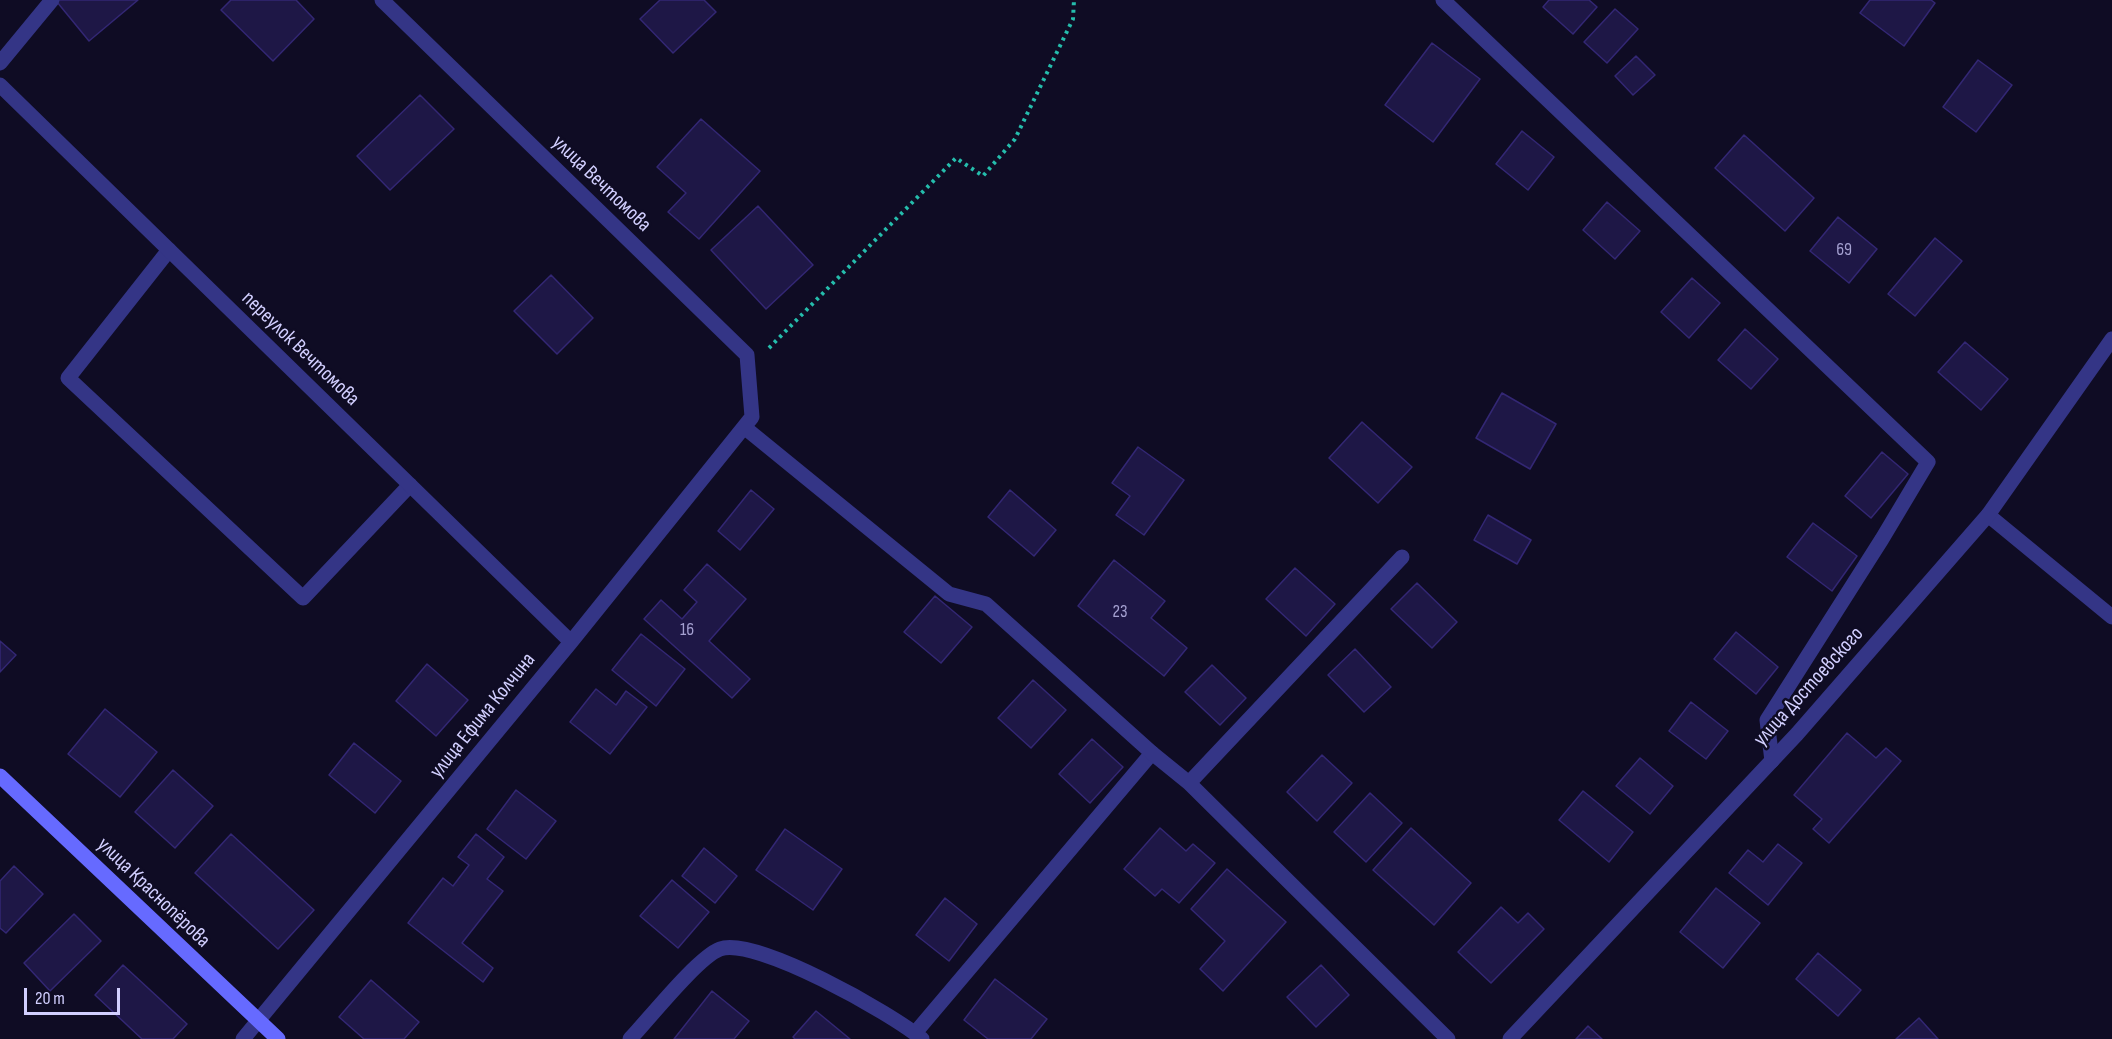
<!DOCTYPE html>
<html>
<head>
<meta charset="utf-8">
<style>
	body { margin:0 }
	#map { position:relative; width:2112px; height:1039px; overflow:hidden; background:#0f0c24; font-family:"Sofia Sans Condensed",sans-serif }
	canvas { display:block }
	.scale { position:absolute; left:24px; top:988px; width:96px; height:27px; box-sizing:border-box; border:3px solid #d2cfff; border-top:0; padding-left:8px; font-size:18px; line-height:21px; white-space:nowrap; color:#d2cfff; -webkit-text-stroke:4px #0f0c24; paint-order:stroke }
</style>
</head>
<body>
<div id="map">
<canvas width="2112" height="1039"></canvas>
<div class="scale">20 m</div>
</div>
<script>
const c = document.querySelector('canvas').getContext('2d');
c.lineJoin = 'round';
function fill(path, color) { c.fillStyle = color; c.fill(path, 'evenodd'); }
function stroke(path, color, width, dash) { c.strokeStyle = color; c.lineWidth = width; c.lineCap = dash ? 'butt' : 'round'; c.setLineDash(dash || []); c.stroke(path); }
function label(font, color, halo, rows, align = 'center') {
  c.font = font + ' "Sofia Sans Condensed",sans-serif'; c.lineWidth = 5; c.setLineDash([]); c.textBaseline = 'middle'; c.strokeStyle = halo; c.fillStyle = color; for (const [text, x, y, turn = 0] of rows) {
    c.save(); c.translate(x, y); c.rotate((+turn || 0) * Math.PI / 180); c.textAlign = isNaN(turn) ? turn : align; if (halo) c.strokeText(text, 0, 0); c.fillText(text, 0, 0); c.restore();
  }
}
const building = new Path2D(`
	M 59,0 L 138,0 L 89,41 L 57,2 Z
	M 231,0 L 296,0 L 314,19 L 273,61 L 221,10 Z
	M 660,0 L 704,0 L 716,12 L 673,53 L 640,19 Z
	M 1549,0 L 1589,0 L 1597,7 L 1573,34 L 1543,7 Z
	M 1870,0 L 1931,0 L 1935,3 L 1904,46 L 1860,13 Z
	M 1615,9 L 1638,29 L 1607,63 L 1584,42 Z
	M 1432,43 L 1480,79 L 1433,142 L 1385,105 Z
	M 1636,56 L 1655,75 L 1633,95 L 1615,76 Z
	M 1978,60 L 2012,85 L 1976,132 L 1943,107 Z
	M 420,95 L 454,129 L 390,190 L 357,156 Z
	M 701,119 L 760,171 L 699,239 L 668,212 L 686,193 L 657,167 Z
	M 1522,131 L 1554,157 L 1528,190 L 1496,164 Z
	M 1744,135 L 1814,198 L 1785,231 L 1715,168 Z
	M 1607,202 L 1640,231 L 1615,259 L 1583,230 Z
	M 758,206 L 813,265 L 766,309 L 711,250 Z
	M 1838,217 L 1877,249 L 1849,283 L 1810,251 Z
	M 1935,238 L 1962,261 L 1915,316 L 1888,294 Z
	M 551,275 L 593,318 L 557,354 L 514,311 Z
	M 1692,278 L 1720,303 L 1689,338 L 1661,312 Z
	M 1745,329 L 1778,359 L 1751,389 L 1718,360 Z
	M 1965,342 L 2008,379 L 1981,410 L 1938,372 Z
	M 1502,393 L 1556,424 L 1530,469 L 1476,438 Z
	M 1362,422 L 1412,467 L 1378,503 L 1329,458 Z
	M 1138,447 L 1184,480 L 1144,535 L 1116,515 L 1130,496 L 1112,483 Z
	M 1882,452 L 1908,474 L 1871,518 L 1845,496 Z
	M 751,490 L 774,509 L 740,550 L 718,531 Z
	M 1010,490 L 1056,530 L 1034,556 L 988,517 Z
	M 1488,515 L 1531,540 L 1517,564 L 1474,540 Z
	M 1813,523 L 1857,556 L 1832,591 L 1787,557 Z
	M 1114,560 L 1165,601 L 1151,618 L 1187,648 L 1164,676 L 1078,606 Z
	M 707,564 L 746,599 L 709,641 L 750,679 L 732,698 L 644,619 L 661,600 L 682,619 L 697,602 L 684,590 Z
	M 1295,568 L 1335,604 L 1306,636 L 1266,599 Z
	M 1417,583 L 1457,622 L 1432,648 L 1391,609 Z
	M 935,596 L 972,627 L 941,663 L 904,632 Z
	M 1736,632 L 1778,667 L 1756,694 L 1714,659 Z
	M 641,634 L 685,669 L 656,706 L 612,670 Z
	M 0,641 L 16,655 L 0,672 Z
	M 1355,649 L 1391,687 L 1364,712 L 1328,675 Z
	M 427,664 L 468,700 L 436,736 L 396,701 Z
	M 1212,665 L 1246,698 L 1220,725 L 1185,692 Z
	M 1033,680 L 1066,710 L 1031,748 L 998,718 Z
	M 596,689 L 616,705 L 626,691 L 647,707 L 610,754 L 570,722 Z
	M 1691,702 L 1728,731 L 1706,759 L 1669,731 Z
	M 105,709 L 157,752 L 120,797 L 68,754 Z
	M 1847,733 L 1876,758 L 1886,748 L 1901,761 L 1829,843 L 1813,829 L 1822,819 L 1794,795 Z
	M 1092,739 L 1123,767 L 1090,803 L 1059,774 Z
	M 354,743 L 401,781 L 375,813 L 329,775 Z
	M 1322,755 L 1352,783 L 1317,821 L 1287,792 Z
	M 1640,758 L 1673,786 L 1650,814 L 1616,786 Z
	M 173,770 L 213,806 L 175,848 L 135,812 Z
	M 516,790 L 556,821 L 526,859 L 487,829 Z
	M 1583,791 L 1633,832 L 1609,862 L 1559,820 Z
	M 1370,793 L 1402,823 L 1366,862 L 1334,832 Z
	M 1160,828 L 1186,851 L 1193,844 L 1215,863 L 1179,903 L 1162,889 L 1155,896 L 1124,869 Z
	M 1411,828 L 1471,883 L 1434,925 L 1373,870 Z
	M 785,829 L 842,869 L 813,910 L 756,870 Z
	M 231,834 L 314,910 L 278,949 L 195,873 Z
	M 476,834 L 504,857 L 487,879 L 503,891 L 462,943 L 493,968 L 483,982 L 408,923 L 443,878 L 453,886 L 469,865 L 458,857 Z
	M 1778,844 L 1802,863 L 1768,905 L 1729,873 L 1748,850 L 1763,862 Z
	M 704,848 L 737,876 L 715,903 L 682,876 Z
	M 14,866 L 43,894 L 6,933 L 0,928 L 0,881 Z
	M 1227,869 L 1286,922 L 1223,991 L 1200,969 L 1225,941 L 1191,909 Z
	M 672,880 L 709,912 L 678,948 L 640,916 Z
	M 1716,888 L 1760,923 L 1723,968 L 1680,932 Z
	M 945,898 L 977,924 L 949,961 L 916,935 Z
	M 1501,907 L 1518,923 L 1528,913 L 1544,929 L 1491,983 L 1458,952 Z
	M 74,914 L 101,941 L 50,991 L 24,963 Z
	M 1818,953 L 1861,990 L 1838,1016 L 1796,979 Z
	M 123,965 L 187,1024 L 173,1039 L 142,1039 L 95,995 Z
	M 1321,965 L 1349,995 L 1316,1027 L 1287,997 Z
	M 995,979 L 1047,1019 L 1031,1039 L 988,1039 L 964,1020 Z
	M 371,980 L 419,1022 L 404,1039 L 364,1039 L 339,1017 Z
	M 712,991 L 749,1021 L 734,1039 L 674,1039 Z
	M 816,1011 L 850,1039 L 795,1039 L 793,1037 Z
	M 1919,1018 L 1938,1039 L 1896,1039 Z
	M 1588,1026 L 1602,1039 L 1576,1039 Z`);
const path = new Path2D(`
	M 769,348 L 956,158 L 983,176 L 1015,139 L 1073,19 L 1074,0`);
const service = new Path2D(`
	M 1443,0 L 1928,462 L 1882,539 L 1767,720 L 1772,761
	M 169,250 L 68,378 L 303,598 L 410,485
	M 1988,515 L 2112,617
	M 915,1033 L 1152,753
	M 630,1039 C 649,1019 698,957 720,949 C 755,936 893,1014 922,1039`);
const minor = new Path2D(`
	M 0,63 L 52,0
	M 0,85 L 571,642
	M 744,427 L 949,594 L 986,604 L 1152,753 L 1189,783 L 1448,1039
	M 1189,783 L 1402,557
	M 243,1039 L 571,642 L 752,417 L 747,355 L 382,0
	M 1510,1039 L 1797,734 L 1988,515 L 2112,339`);
const secondary = new Path2D(`
	M 0,776 L 278,1039`);
const numberNames = [
	["69",1844,250],
	["23",1120,612],
	["16",687,630]
];
const streetNames = [
	["улица Вечтомова",601,184,44],
	["переулок Вечтомова",300,349,44],
	["улица Достоевского",1809,687,-48],
	["улица Ефима Колчина",483,716,-51],
	["улица Краснопёрова",153,893,44]
];
fill(building, '#1e1746');
stroke(building, '#332774', 1.5);
stroke(path, '#25bdac', 4, [3, 4.5]);
stroke(service, '#343586', 15);
stroke(minor, '#343586', 15);
stroke(secondary, '#666aff', 15);
label('18px', '#a5a1d1', null, numberNames);
label('21px', '#d2cfff', '#0f0c24', streetNames);
</script>
</body>
</html>
